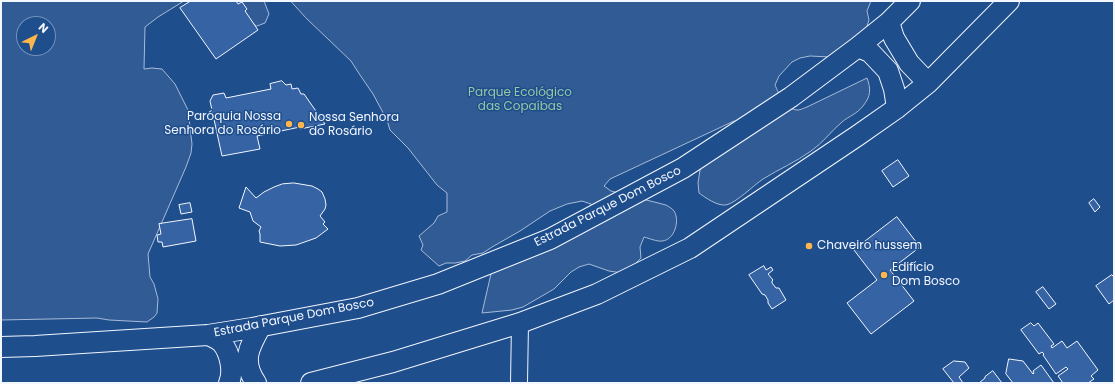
<!DOCTYPE html>
<html>
<head>
<meta charset="utf-8">
<style>
	body { margin:0 }
	#map { position:relative; width:1115px; height:384px; overflow:hidden; background:#1f4e8c; font-family:Poppins,sans-serif }
	canvas { display:block }
	.frame { position:absolute; inset:0; border:2px solid #f2f6ff; pointer-events:none }
	.north { position:absolute; left:16px; top:16px; width:40px; height:40px; box-sizing:border-box; background:#1f4e8c; border:1px solid #7391ba; border-radius:50%; rotate:43deg; font-size:11px; font-weight:700; line-height:16px; text-align:center; color:#f2f6ff }
	.north::after { content:''; display:block; margin:auto; width:14px; height:18px; background:#ffb74d; clip-path:polygon(50% 0,100% 100%,50% 72%,0 100%) }
</style>
</head>
<body>
<div id="map">
<canvas width="1115" height="384"></canvas>
<div class="frame"></div>
<div class="north">N</div>
</div>
<script>
const c = document.querySelector('canvas').getContext('2d');
c.lineJoin = 'round';
function fill(path, color) { c.fillStyle = color; c.fill(path, 'evenodd'); }
function stroke(path, color, width, dash) { c.strokeStyle = color; c.lineWidth = width; c.lineCap = dash ? 'butt' : 'round'; c.setLineDash(dash || []); c.stroke(path); }
function label(font, color, halo, rows, align = 'center') {
  c.font = font + ' Poppins,sans-serif'; c.lineWidth = 3; c.setLineDash([]); c.textBaseline = 'middle'; c.strokeStyle = halo; c.fillStyle = color; for (const [text, x, y, turn = 0] of rows) {
    c.save(); c.translate(x, y); c.rotate((+turn || 0) * Math.PI / 180); c.textAlign = isNaN(turn) ? turn : align; if (halo) c.strokeText(text, 0, 0); c.fillText(text, 0, 0); c.restore();
  }
}
const green = new Path2D(`
	M 1,1 L 184,1 L 158,17 L 145,27 L 144,69 L 152,68 L 162,69 L 175,84 L 188,110 L 192,144 L 191,153 L 186,167 L 148,254 L 150,277 L 154,284 L 158,299 L 157,313 L 154,317 L 147,322 L 109,320 L 97,318 L 1,320 ZM 24,24 L 48,24 L 48,48 L 24,48 Z
	M 227,1 L 264,1 L 269,14 L 265,23 L 257,26 Z
	M 291,1 L 871,1 L 867,11 L 869,20 L 862,41 L 830,57 L 810,56 L 800,58 L 792,62 L 779,76 L 775,85 C 779,94 785,110 798,110 C 800,110 804,108 807,107 L 867,78 C 871,89 871,96 863,106 C 857,114 849,116 842,122 C 831,131 823,143 811,151 C 796,162 779,169 763,179 C 754,185 736,203 726,205 C 717,206 706,198 699,193 L 698,183 L 701,164 L 745,124 L 734,121 L 610,179 L 604,186 L 611,191 L 666,205 C 669,207 672,208 674,211 C 680,220 675,240 662,241 C 658,242 648,238 644,237 L 640,247 L 641,258 L 632,267 L 622,273 L 609,271 L 589,264 L 579,267 L 571,272 L 554,289 L 523,307 L 512,310 L 482,313 L 493,265 L 593,213 L 591,204 L 582,201 L 567,204 L 550,211 L 520,231 L 492,247 L 483,253 L 472,255 L 465,261 L 455,263 L 446,263 L 439,266 L 421,250 L 423,245 L 419,236 L 434,223 L 438,216 L 447,212 L 447,193 L 437,185 L 408,148 L 390,130 L 387,120 L 373,94 L 360,75 L 351,61 L 306,18 Z`);
const building = new Path2D(`
	M 191,1 L 236,1 L 238,4 L 242,2 L 247,9 L 245,11 L 258,30 L 216,59 L 180,8 Z
	M 282,81 L 286,85 L 291,84 L 292,89 L 298,88 L 301,94 L 304,94 L 325,124 L 300,129 L 300,127 L 257,136 L 260,149 L 222,156 L 210,101 L 213,95 L 224,93 L 226,98 L 271,89 L 270,84 Z
	M 898,160 L 909,176 L 893,187 L 882,171 Z
	M 294,183 L 312,186 L 318,189 L 322,192 L 325,199 L 326,205 L 325,209 L 320,216 L 325,222 L 323,224 L 328,229 L 316,238 L 296,245 L 280,246 L 260,242 L 260,234 L 259,231 L 261,227 L 253,221 L 250,212 L 239,208 L 246,187 L 256,198 L 264,192 L 274,187 L 282,184 Z
	M 1094,199 L 1100,207 L 1095,212 L 1089,203 Z
	M 190,203 L 192,212 L 181,214 L 179,205 Z
	M 897,217 L 920,247 L 890,270 L 914,301 L 871,334 L 847,303 L 877,280 L 854,250 Z
	M 192,219 L 196,241 L 163,247 L 162,242 L 158,242 L 157,235 L 161,234 L 159,224 Z
	M 764,266 L 766,270 L 771,267 L 773,270 L 768,274 L 773,280 L 772,281 L 772,283 L 776,288 L 779,288 L 786,300 L 772,309 L 768,303 L 768,300 L 765,295 L 762,294 L 749,275 Z
	M 1112,275 L 1114,277 L 1114,300 L 1109,304 L 1096,286 Z
	M 1043,287 L 1056,304 L 1049,309 L 1036,292 Z
	M 1031,323 L 1034,326 L 1038,323 L 1054,344 L 1051,346 L 1052,348 L 1062,341 L 1067,348 L 1077,341 L 1098,370 L 1091,376 L 1094,379 L 1088,383 L 1063,383 L 1058,376 L 1068,369 L 1066,367 L 1056,374 L 1043,355 L 1044,354 L 1042,352 L 1039,354 L 1021,330 Z
	M 1009,359 L 1023,361 L 1033,374 L 1034,373 L 1033,371 L 1041,365 L 1054,383 L 1013,383 L 1006,374 Z
	M 954,361 L 965,362 L 969,368 L 959,377 L 963,383 L 954,383 L 943,369 Z
	M 993,371 L 1002,383 L 979,383 L 985,378 L 985,377 Z`);
const minor = new Path2D(`
	M 519,383 L 520,323`);
const major = new Path2D(`
	M 889,22 L 894,38 L 909,63 L 928,83
	M 858,47 L 870,52 L 888,71 L 894,89 L 897,108
	M 208,335 C 213,337 218,339 222,343 C 230,353 234,371 229,383
	M 1,347 L 35,346 L 208,335 L 252,328 L 358,308 L 438,284 L 550,239 L 683,168 L 791,97 L 858,47 L 889,22 L 910,1
	M 256,383 C 241,361 249,347 261,326
	M 311,383 L 393,362 L 520,323 L 597,294 L 690,248 L 857,136 L 897,108 L 928,83 L 1009,1`);
const markers = [
	[289,124,4,"#ffb74d"],
	[301,125,4,"#ffb74d"],
	[809,246,4,"#ffb74d"],
	[884,275,4,"#ffb74d"]
];
const parkNames = [
	["Parque Ecológico",520,93],
	["das Copaíbas",520,107]
];
const poiNames = [
	["Paróquia Nossa",281,117,"right"],
	["Senhora do Rosário",281,131,"right"],
	["Nossa Senhora",309,118],
	["do Rosário",309,132],
	["Chaveiro hussem",817,246],
	["Edifício",892,268],
	["Dom Bosco",892,282]
];
const streetNames = [
	["Estrada Parque Dom Bosco",608,207,-27],
	["Estrada Parque Dom Bosco",294,318,-11]
];
fill(green, '#305b95');
stroke(green, '#a8bbd7', 1);
fill(building, '#3563a3');
stroke(building, '#f2f6ff', 1);
stroke(minor, '#f2f6ff', 18);
stroke(major, '#f2f6ff', 22);
stroke(minor, '#1f4e8c', 16);
stroke(major, '#1f4e8c', 20);
for (const [x, y, r, color] of markers) { const dot = new Path2D(); dot.arc(x, y, r, 0, 2 * Math.PI); c.fillStyle = color; c.fill(dot); stroke(dot, '#1f4e8c', 1.5); }
label('12px', '#97c8a6', '#1f4e8c', parkNames);
label('12px', '#f2f6ff', '#1f4e8c', poiNames, 'left');
label('12px', '#f2f6ff', '#1f4e8c', streetNames);
</script>
</body>
</html>
